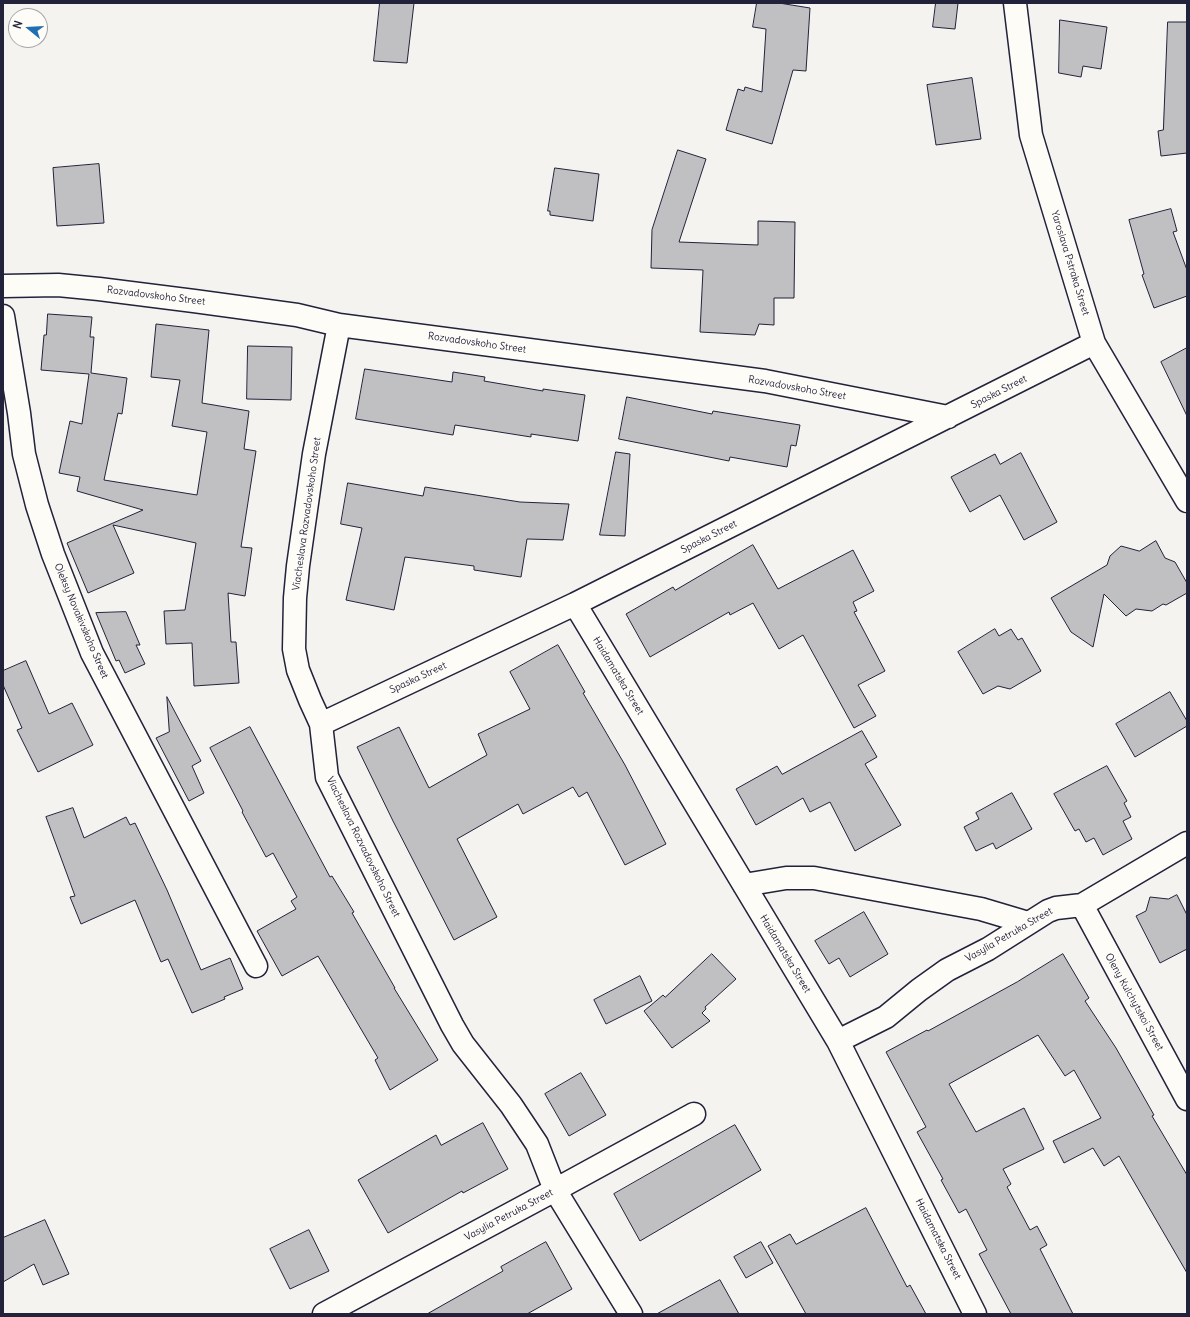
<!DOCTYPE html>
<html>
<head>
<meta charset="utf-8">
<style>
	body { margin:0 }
	#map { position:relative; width:1190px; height:1317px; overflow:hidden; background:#f4f3ef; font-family:Delius,sans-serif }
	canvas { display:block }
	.frame { position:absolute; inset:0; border:4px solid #22223b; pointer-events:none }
	.north { position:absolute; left:8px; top:8px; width:40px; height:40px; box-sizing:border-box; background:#fdfcf7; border:1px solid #a5a5ac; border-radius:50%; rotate:288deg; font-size:11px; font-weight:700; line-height:16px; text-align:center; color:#22223b }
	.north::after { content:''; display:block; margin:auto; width:14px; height:18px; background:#1f6fb2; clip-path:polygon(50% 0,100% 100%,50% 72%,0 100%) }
</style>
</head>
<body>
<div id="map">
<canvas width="1190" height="1317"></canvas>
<div class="frame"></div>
<div class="north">N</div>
</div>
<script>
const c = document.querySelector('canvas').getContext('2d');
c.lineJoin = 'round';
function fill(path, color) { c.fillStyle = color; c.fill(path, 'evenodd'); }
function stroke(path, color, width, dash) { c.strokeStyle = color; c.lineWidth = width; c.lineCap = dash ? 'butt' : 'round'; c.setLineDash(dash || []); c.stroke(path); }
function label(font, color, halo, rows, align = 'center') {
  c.font = font + ' Delius,sans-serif'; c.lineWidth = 3; c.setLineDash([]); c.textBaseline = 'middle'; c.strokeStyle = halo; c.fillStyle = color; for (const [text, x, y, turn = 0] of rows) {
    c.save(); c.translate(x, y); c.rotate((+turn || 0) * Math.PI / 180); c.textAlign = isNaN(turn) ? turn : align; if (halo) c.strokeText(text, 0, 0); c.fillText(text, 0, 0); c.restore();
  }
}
const building = new Path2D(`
	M 380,3 L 414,3 L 407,63 L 374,61 Z
	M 757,3 L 779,3 L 810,8 L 806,71 L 793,70 L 772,144 L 726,130 L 738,89 L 744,91 L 745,87 L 762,92 L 766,29 L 753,27 Z
	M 936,3 L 958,3 L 955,29 L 933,27 Z
	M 1060,20 L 1107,27 L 1101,69 L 1083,66 L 1081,77 L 1059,73 Z
	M 1168,22 L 1187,22 L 1187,153 L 1161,156 L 1158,131 L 1163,130 Z
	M 972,78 L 981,139 L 936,145 L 927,85 Z
	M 678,150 L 706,159 L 679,242 L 758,245 L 758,221 L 795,222 L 794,298 L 774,298 L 774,325 L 759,324 L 755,335 L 700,332 L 703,270 L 651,268 L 652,230 Z
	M 99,164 L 104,223 L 57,226 L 53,168 Z
	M 555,168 L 599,174 L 593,221 L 550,215 L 550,211 L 548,211 Z
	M 1171,209 L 1177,231 L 1173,232 L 1187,270 L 1187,296 L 1154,308 L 1142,275 L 1144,274 L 1129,220 Z
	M 48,314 L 92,317 L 90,337 L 94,337 L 91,373 L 127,378 L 122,414 L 118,413 L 104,480 L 197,495 L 207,432 L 172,426 L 180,380 L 151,377 L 156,324 L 209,330 L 202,403 L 249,411 L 244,449 L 256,451 L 241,547 L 252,548 L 245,596 L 228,593 L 231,642 L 236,642 L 239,683 L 194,686 L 192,643 L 166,644 L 164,611 L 185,610 L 196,543 L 113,525 L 134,573 L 88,593 L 67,543 L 143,510 L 77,491 L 80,477 L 59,473 L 70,421 L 82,424 L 89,374 L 41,370 L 44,335 L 46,335 Z
	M 248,346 L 292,347 L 291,400 L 247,399 Z
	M 1187,348 L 1187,416 L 1161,362 Z
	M 365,369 L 452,382 L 453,372 L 485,377 L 484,381 L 543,391 L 543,389 L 585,395 L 578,441 L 531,434 L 531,437 L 455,425 L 453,435 L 356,419 Z
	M 627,397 L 712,414 L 713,411 L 800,425 L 796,446 L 791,445 L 787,467 L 730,457 L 729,461 L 619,439 Z
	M 616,452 L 630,454 L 625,536 L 600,535 Z
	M 1021,453 L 1057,522 L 1024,540 L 1000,495 L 970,512 L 951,477 L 995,454 L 1000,464 Z
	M 348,483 L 423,496 L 425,487 L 520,502 L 569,504 L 563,540 L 527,539 L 521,577 L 474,570 L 474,566 L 405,557 L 394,610 L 346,600 L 362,528 L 341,524 Z
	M 1156,541 L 1165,558 L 1175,562 L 1187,583 L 1187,593 L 1166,605 L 1163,604 L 1152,611 L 1136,609 L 1126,616 L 1104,594 L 1093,647 L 1071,632 L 1051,598 L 1107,565 L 1110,556 L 1121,546 L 1139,551 Z
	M 753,545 L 778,589 L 853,550 L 874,591 L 853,602 L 857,611 L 854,612 L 885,671 L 858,685 L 876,716 L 854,728 L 803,635 L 779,649 L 753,603 L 730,615 L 729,612 L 650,657 L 626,614 L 673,587 L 675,590 Z
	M 126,612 L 140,645 L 136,645 L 145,664 L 125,673 L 119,660 L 116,661 L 96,613 Z
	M 995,629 L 999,636 L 1011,629 L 1018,640 L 1022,638 L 1041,671 L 1010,689 L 998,686 L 983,694 L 958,652 Z
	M 558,645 L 585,692 L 583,693 L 625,765 L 666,844 L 625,865 L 587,792 L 579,797 L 573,787 L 523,814 L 518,804 L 457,839 L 497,917 L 454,940 L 393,821 L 357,747 L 399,727 L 429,788 L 487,755 L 478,734 L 530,709 L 510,672 Z
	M 26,661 L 49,714 L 72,703 L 93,745 L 38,772 L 17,730 L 22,728 L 3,685 L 3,671 Z
	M 1170,692 L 1187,721 L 1187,726 L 1135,757 L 1116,724 Z
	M 167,697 L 201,761 L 192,766 L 204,793 L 189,801 L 156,738 L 169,732 Z
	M 250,727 L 330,877 L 332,876 L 354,912 L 352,913 L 395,988 L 394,988 L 438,1060 L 390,1090 L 375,1060 L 378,1058 L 318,956 L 282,976 L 257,931 L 296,909 L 291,901 L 297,897 L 273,853 L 266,857 L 242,812 L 243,811 L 210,748 Z
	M 862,731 L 877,757 L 865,764 L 901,825 L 855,851 L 830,802 L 810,812 L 803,798 L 756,825 L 736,789 L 777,766 L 782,774 Z
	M 1107,766 L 1127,801 L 1124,803 L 1131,817 L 1123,821 L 1132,839 L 1103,855 L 1094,838 L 1086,842 L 1079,829 L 1075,831 L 1054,794 Z
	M 1012,793 L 1032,829 L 996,849 L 993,843 L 976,851 L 964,827 L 979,819 L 976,813 Z
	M 73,808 L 84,838 L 126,817 L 130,825 L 135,823 L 167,890 L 201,970 L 230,958 L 243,989 L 224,997 L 225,999 L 192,1013 L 168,959 L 161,962 L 135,900 L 81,924 L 70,897 L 75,896 L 46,817 Z
	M 1177,895 L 1187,915 L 1187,949 L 1160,963 L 1136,916 L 1146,911 L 1150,897 L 1168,899 Z
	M 864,912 L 888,954 L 850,977 L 839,958 L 829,964 L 815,941 Z
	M 712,954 L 736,979 L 705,1007 L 706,1009 L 702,1013 L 710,1021 L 672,1048 L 644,1011 L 663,995 L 665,997 Z
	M 1063,954 L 1089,998 L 1085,1001 L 1116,1048 L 1154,1115 L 1152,1116 L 1187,1175 L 1187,1273 L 1119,1156 L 1104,1166 L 1093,1148 L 1064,1163 L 1053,1141 L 1101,1118 L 1074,1070 L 1065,1076 L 1038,1035 L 949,1084 L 976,1132 L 1024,1108 L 1044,1149 L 1003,1169 L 1011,1184 L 1007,1187 L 1030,1230 L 1037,1226 L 1047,1245 L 1040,1249 L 1073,1314 L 1011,1314 L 979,1254 L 987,1250 L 966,1209 L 959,1213 L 941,1180 L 943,1179 L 917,1132 L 926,1127 L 886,1052 L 927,1030 L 928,1031 L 1017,982 Z
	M 640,976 L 652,1001 L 606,1024 L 594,1000 Z
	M 581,1073 L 606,1115 L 569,1136 L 545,1094 Z
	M 483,1123 L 508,1169 L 463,1193 L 462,1191 L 388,1233 L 358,1180 L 436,1135 L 441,1145 Z
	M 735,1125 L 761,1170 L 640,1241 L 614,1194 Z
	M 866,1208 L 907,1287 L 910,1285 L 926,1314 L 806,1314 L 768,1246 L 790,1234 L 796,1244 Z
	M 45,1220 L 69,1274 L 43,1285 L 34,1264 L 3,1282 L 3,1238 Z
	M 309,1230 L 329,1271 L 290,1289 L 270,1249 Z
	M 546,1242 L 572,1289 L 527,1314 L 427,1314 L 503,1271 L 501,1267 Z
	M 761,1242 L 773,1263 L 746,1278 L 734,1257 Z
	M 720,1280 L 739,1314 L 657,1314 Z`);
const minor = new Path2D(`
	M 1015,3 L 1031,135 L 1094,343 L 1187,501
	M 3,286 L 58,285 L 99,289 L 194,301 L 297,315 L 339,325 L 765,381 L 948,417
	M 3,316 L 19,413 L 24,454 L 37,505 L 53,554 L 92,653 L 256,966
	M 339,325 L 314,454 L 298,566 L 295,598 L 294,649 L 298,670 L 310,700 L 321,724 L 327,777 L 452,1025 L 463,1044 L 511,1105 L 537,1144 L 555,1190 L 631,1314
	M 575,604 L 838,1041 L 975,1314
	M 321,724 L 575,604 L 1094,343
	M 744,885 L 786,878 L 814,878 L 981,909 L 1028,923
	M 1082,905 L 1187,1099
	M 838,1041 L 886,1017 L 919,990 L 947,970 L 988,949 L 1048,911 L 1056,908 L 1082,905 L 1187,843
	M 324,1314 L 555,1190 L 694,1114`);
const streetNames = [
	["Yaroslava Pstraka Street",1070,263,73],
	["Rozvadovskoho Street",156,296,7],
	["Rozvadovskoho Street",477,343,8],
	["Rozvadovskoho Street",797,388,10],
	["Spaska Street",999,392,-27],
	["Viacheslava Rozvadovskoho Street",307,514,-82],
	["Spaska Street",709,537,-27],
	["Oleksy Novakivskoho Street",81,621,67],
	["Haidamatska Street",618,676,59],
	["Spaska Street",418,678,-25],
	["Viacheslava Rozvadovskoho Street",363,847,64],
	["Vasylia Petruka Street",1009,935,-30],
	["Haidamatska Street",785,954,59],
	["Oleny Kulchytskoi Street",1134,1002,61],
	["Vasylia Petruka Street",509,1215,-28],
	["Haidamatska Street",938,1239,63]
];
fill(building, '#c0bfc2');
stroke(building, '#22223b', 1);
stroke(minor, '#22223b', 25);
stroke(minor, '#fdfcf7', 22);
label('10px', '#22223b', '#fdfcf7', streetNames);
</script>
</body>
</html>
